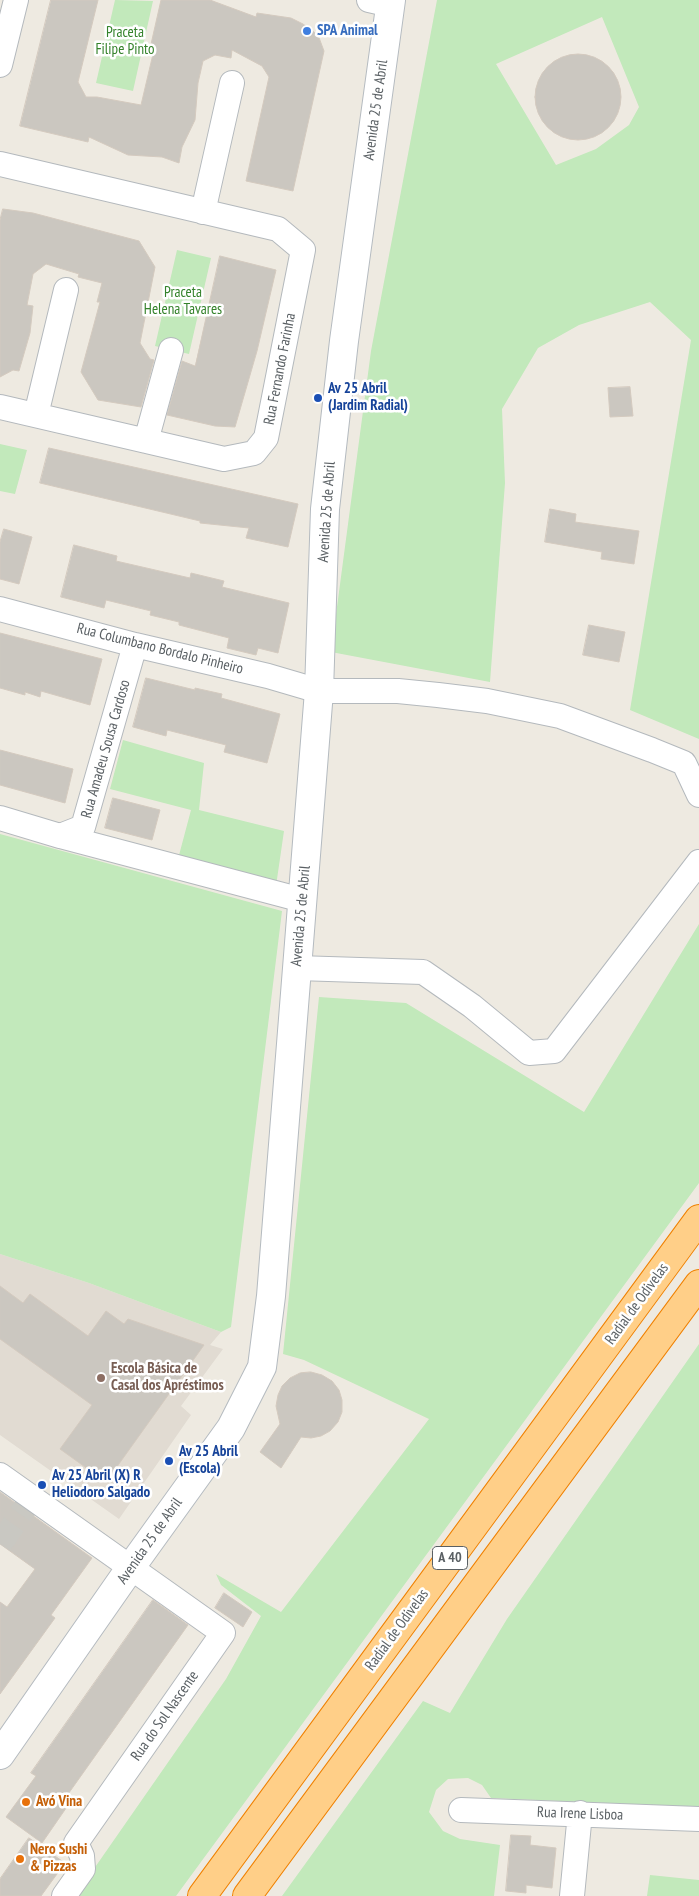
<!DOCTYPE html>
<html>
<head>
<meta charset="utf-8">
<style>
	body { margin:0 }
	canvas { display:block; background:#eeeae1 }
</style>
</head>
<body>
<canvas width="699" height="1896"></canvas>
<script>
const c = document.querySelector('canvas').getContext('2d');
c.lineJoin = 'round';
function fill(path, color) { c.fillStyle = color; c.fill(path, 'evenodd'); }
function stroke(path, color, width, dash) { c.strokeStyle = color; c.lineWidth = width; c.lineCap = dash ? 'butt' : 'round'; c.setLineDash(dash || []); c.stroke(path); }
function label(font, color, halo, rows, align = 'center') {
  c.font = font + ' "PT Sans Narrow",sans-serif'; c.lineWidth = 5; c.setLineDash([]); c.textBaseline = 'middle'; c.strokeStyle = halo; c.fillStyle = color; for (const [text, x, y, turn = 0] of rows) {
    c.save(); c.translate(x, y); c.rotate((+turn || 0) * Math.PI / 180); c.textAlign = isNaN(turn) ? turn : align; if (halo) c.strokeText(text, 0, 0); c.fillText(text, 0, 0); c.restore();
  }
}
const education = new Path2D(`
	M 0,1254 L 89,1283 L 221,1332 L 210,1345 L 223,1349 L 181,1406 L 191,1415 L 119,1519 L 0,1435 Z`);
const green = new Path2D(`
	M 115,0 L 153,1 L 133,91 L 96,83 Z
	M 437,0 L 699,0 L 699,739 L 630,710 L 691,340 L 650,302 L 579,325 L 538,348 L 502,409 L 505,483 L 490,682 L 331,652 L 371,351 ZM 602,17 L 639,107 L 629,125 L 596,149 L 556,165 L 496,64 Z
	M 177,250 L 211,258 L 189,354 L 155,346 Z
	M 0,444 L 27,450 L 15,494 L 0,491 Z
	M 123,740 L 204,763 L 199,810 L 284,831 L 276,886 L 178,859 L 191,810 L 110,789 Z
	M 0,834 L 282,911 L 231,1327 L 221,1332 L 89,1283 L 0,1254 Z
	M 699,924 L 699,1183 L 176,1896 L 75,1896 L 226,1679 L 261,1616 L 221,1585 L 216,1574 L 281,1612 L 429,1419 L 304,1360 L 283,1354 L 319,997 L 406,1003 L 584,1112 Z
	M 699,1344 L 699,1807 L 491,1798 L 482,1785 L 468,1778 L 448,1779 L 436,1790 L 429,1812 L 443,1831 L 460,1839 L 500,1845 L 494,1896 L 282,1896 L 423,1701 L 450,1713 L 507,1619 Z
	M 650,1875 L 699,1880 L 699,1896 L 647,1896 Z`);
const building = new Path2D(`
	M 51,0 L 98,0 L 78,82 L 86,97 L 97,97 L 141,105 L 153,54 L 149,53 L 161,0 L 210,0 L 256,17 L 257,13 L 291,18 L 303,24 L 318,35 L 324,51 L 293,191 L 246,181 L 269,77 L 262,66 L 232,50 L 231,58 L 215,55 L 203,61 L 198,83 L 195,120 L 182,147 L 179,163 L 162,157 L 128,155 L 89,137 L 88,142 L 20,126 Z
	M535 97a43 43 0 1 1 86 0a43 43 0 1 1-86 0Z
	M 3,209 L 33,213 L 139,241 L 155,267 L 140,343 L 150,359 L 154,360 L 141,407 L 98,400 L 81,372 L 100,302 L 97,302 L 102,283 L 78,277 L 79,274 L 46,264 L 33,274 L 27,305 L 33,306 L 30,333 L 19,371 L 13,370 L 0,377 L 0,220 Z
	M 220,256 L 276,270 L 257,351 L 235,427 L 215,426 L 167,415 L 182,361 L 195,366 Z
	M 630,387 L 633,416 L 610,417 L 608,388 Z
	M 49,448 L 298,504 L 288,547 L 246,538 L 249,528 L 200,523 L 200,521 L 40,483 Z
	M 550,509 L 576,514 L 575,522 L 639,531 L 634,564 L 601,559 L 602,552 L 545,542 Z
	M 4,529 L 32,537 L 19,584 L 0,579 L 0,542 Z
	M 74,545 L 117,556 L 116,561 L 190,578 L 191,573 L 224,581 L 222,587 L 289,603 L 278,653 L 258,648 L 256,655 L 227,648 L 229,638 L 179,625 L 179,622 L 150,615 L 151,611 L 106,600 L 104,608 L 61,597 Z
	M 589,625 L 625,632 L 619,662 L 583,655 Z
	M 0,633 L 102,659 L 90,705 L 41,691 L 40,697 L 25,692 L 25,695 L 0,688 Z
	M 146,678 L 195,690 L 195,688 L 222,694 L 221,698 L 280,714 L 267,763 L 224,752 L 226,745 L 167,730 L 166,736 L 133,727 Z
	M 0,750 L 73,769 L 65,803 L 0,785 Z
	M 113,798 L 160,810 L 152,840 L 105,828 Z
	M 0,1286 L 23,1303 L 30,1294 L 88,1336 L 106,1311 L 124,1324 L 128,1319 L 204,1345 L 106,1482 L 60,1449 L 92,1405 L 0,1339 Z
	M 311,1372 L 322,1375 L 332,1381 L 339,1390 L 342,1400 L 342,1412 L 338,1422 L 330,1431 L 321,1436 L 311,1438 L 301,1437 L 281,1468 L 260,1452 L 280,1424 L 276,1406 L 278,1395 L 282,1386 L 290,1378 L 300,1373 Z
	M 0,1492 L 92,1558 L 51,1615 L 55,1618 L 0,1694 L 0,1602 L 7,1607 L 35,1569 L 0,1544 Z
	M 224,1593 L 252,1612 L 243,1627 L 215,1608 Z
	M 153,1600 L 188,1625 L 66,1797 L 71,1801 L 42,1843 L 6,1817 L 36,1776 L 31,1773 Z
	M 511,1835 L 531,1836 L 530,1845 L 556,1848 L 552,1888 L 526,1885 L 526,1893 L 506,1891 Z
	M 29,1838 L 65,1863 L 41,1896 L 0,1896 L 0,1879 Z`);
const streetTunnel = new Path2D(`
	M 0,1544 L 32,1498`);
const street = new Path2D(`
	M 369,0 L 391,5
	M 0,65 L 16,0
	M 0,164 L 278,229 L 303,250 L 266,438 L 254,453 L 224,459 L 0,407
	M 203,212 L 232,83
	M 36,415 L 66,290
	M 146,441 L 171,350
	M 0,609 L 135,645 L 268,676 L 319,691 L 398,691 L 438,695 L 487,701 L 560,716 L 652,750 L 684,763 L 699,795
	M 0,818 L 60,836 L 83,827 L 135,645
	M 60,836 L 302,900
	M 297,968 L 423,972 L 472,1006 L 529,1053 L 554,1051 L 699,862
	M 0,1475 L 223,1633 L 76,1843 L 82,1856 L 83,1869 L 64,1896
	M 461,1810 L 699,1819
	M 572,1896 L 580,1813`);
const secondary = new Path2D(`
	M 0,1755 L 131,1567 L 231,1428 L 262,1367 L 271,1296 L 319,691 L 325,509 L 344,341 L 391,0`);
const highway = new Path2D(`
	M 202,1896 L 699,1219
	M 247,1896 L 699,1284`);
const markers = [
	[307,31,5,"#3f7fe0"],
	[318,398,5,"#1a4fb4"],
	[101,1378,5,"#8d6e63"],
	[169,1461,5,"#1a4fb4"],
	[42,1485,5,"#1a4fb4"],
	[26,1802,5,"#e8710a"],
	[20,1859,5,"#e8710a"]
];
const shields = [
	[450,1558,35]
];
const shieldNames = [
	["A 40",450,1558]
];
const shopNames = [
	["SPA Animal",317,31]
];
const parkNames = [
	["Praceta",125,33],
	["Filipe Pinto",125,50],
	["Praceta",183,293],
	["Helena Tavares",183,310]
];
const streetNames = [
	["Avenida 25 de Abril",376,110,-82],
	["Rua Fernando Farinha",280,369,-79],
	["Avenida 25 de Abril",327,512,-86],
	["Rua Columbano Bordalo Pinheiro",160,649,14],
	["Rua Amadeu Sousa Cardoso",106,749,-74],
	["Avenida 25 de Abril",301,916,-85],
	["Radial de Odivelas",637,1304,-54],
	["Avenida 25 de Abril",150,1541,-55],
	["Radial de Odivelas",397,1630,-54],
	["Rua do Sol Nascente",165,1716,-55],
	["Rua Irene Lisboa",580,1814,2]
];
const transitNames = [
	["Av 25 Abril",328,389],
	["(Jardim Radial)",328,406],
	["Av 25 Abril",179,1452],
	["(Escola)",179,1469],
	["Av 25 Abril (X) R",52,1476],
	["Heliodoro Salgado",52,1493]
];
const educationNames = [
	["Escola Básica de",111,1369],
	["Casal dos Apréstimos",111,1386]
];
const foodNames = [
	["Avó Vina",36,1802],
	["Nero Sushi",30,1850],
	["& Pizzas",30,1867]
];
fill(education, '#e1dbd2');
fill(green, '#c2e9bb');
fill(building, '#cbc7c0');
stroke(building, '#d4cabf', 1);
stroke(streetTunnel, '#c9c8c2', 24, [24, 12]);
stroke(street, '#b4b9bd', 26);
stroke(secondary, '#b5bbc0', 30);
stroke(highway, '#f08100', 30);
stroke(street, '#fff', 24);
stroke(secondary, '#fff', 28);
stroke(highway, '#ffcf88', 28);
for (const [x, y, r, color] of markers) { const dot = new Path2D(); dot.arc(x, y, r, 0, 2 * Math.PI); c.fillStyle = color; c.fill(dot); stroke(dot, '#fff', 2); }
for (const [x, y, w] of shields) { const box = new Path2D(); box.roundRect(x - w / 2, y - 11.5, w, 23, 4); c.fillStyle = '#fff'; c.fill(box); stroke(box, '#5a6064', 1); }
label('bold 14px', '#5a6064', null, shieldNames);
label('bold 15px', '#366cbe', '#fff', shopNames, 'left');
label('15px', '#34822b', '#fff', parkNames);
label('15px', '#5a6064', '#fff', streetNames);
label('bold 15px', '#164399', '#fff', transitNames, 'left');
label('bold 15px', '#785e54', '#fff', educationNames, 'left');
label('bold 15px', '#c56008', '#fff', foodNames, 'left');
</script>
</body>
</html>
